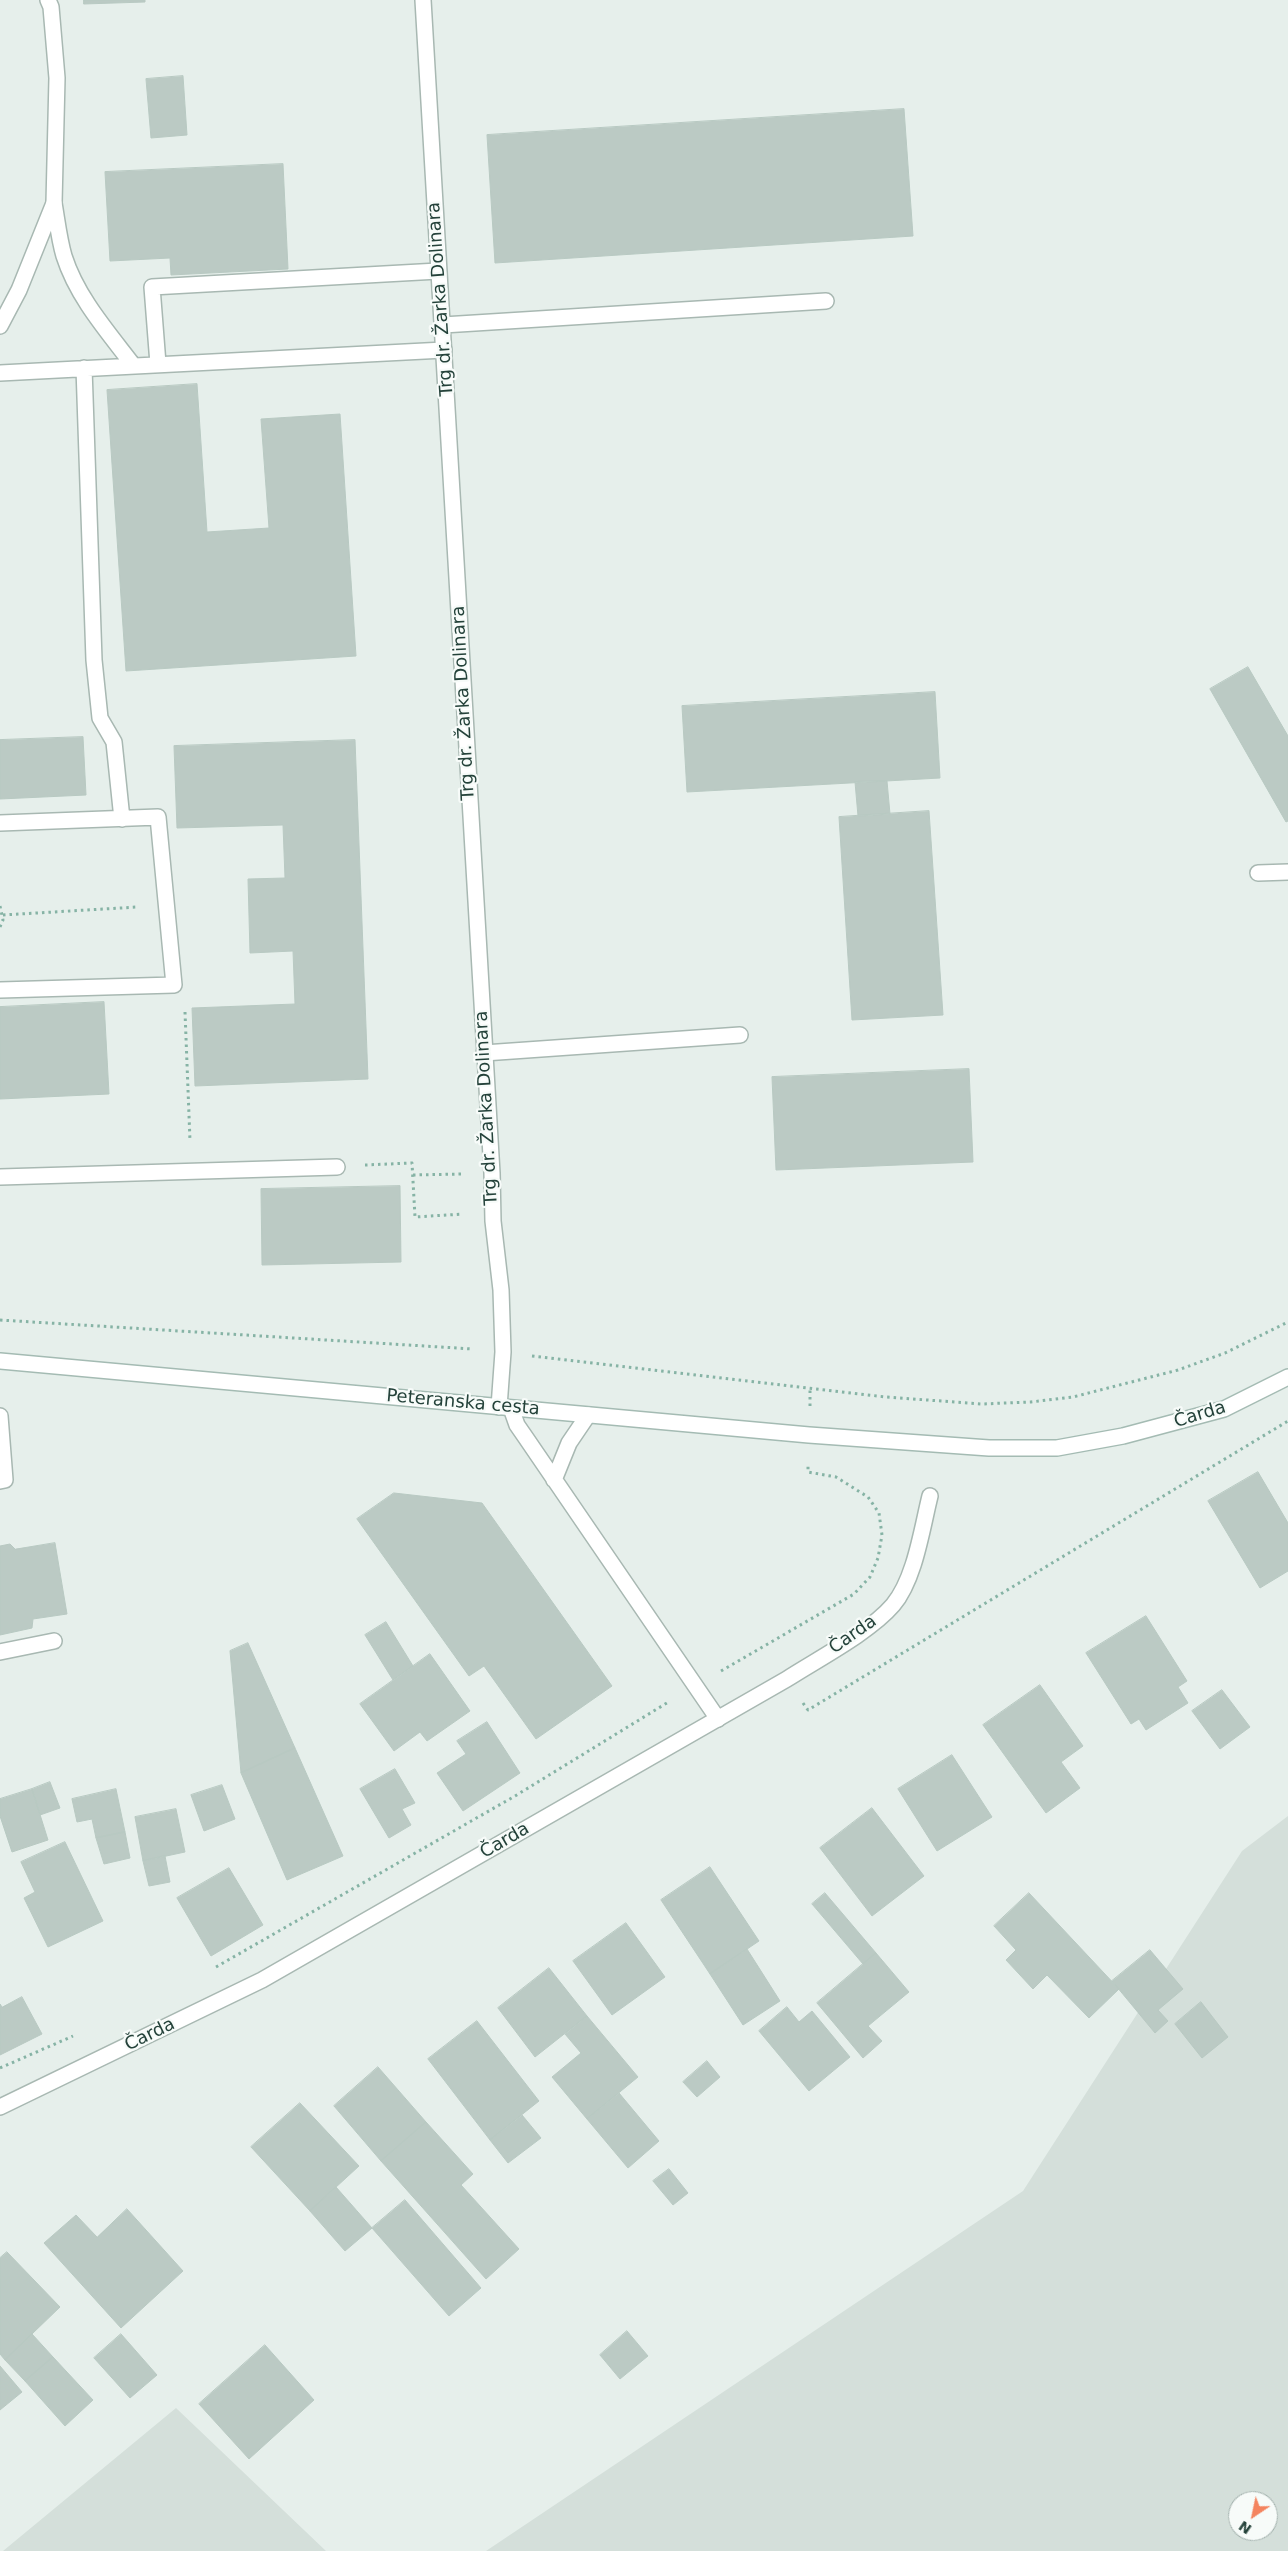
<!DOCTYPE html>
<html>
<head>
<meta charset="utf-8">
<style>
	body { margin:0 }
	#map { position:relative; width:1288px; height:2551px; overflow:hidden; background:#e6efeb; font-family:"DejaVu Sans",sans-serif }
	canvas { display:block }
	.north { position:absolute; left:1228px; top:2491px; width:50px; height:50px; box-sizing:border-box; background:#f7fbf9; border:1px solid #a3b1ad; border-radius:50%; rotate:214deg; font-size:14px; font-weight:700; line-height:20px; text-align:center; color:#24423a }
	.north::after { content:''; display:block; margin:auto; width:18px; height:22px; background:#f4845f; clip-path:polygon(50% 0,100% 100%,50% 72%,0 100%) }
</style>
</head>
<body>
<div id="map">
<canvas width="1288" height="2551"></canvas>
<div class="north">N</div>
</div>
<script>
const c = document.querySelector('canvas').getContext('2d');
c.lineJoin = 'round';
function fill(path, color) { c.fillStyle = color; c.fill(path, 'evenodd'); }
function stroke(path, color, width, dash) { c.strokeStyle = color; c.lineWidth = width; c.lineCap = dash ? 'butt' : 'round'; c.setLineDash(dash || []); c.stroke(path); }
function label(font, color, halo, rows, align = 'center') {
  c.font = font + ' "DejaVu Sans",sans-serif'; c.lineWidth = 4.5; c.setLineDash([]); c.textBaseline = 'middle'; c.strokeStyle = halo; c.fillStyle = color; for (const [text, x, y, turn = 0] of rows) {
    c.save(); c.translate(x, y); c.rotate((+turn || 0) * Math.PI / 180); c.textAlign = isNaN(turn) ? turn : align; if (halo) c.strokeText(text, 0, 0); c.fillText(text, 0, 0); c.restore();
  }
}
const built = new Path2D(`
	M 1288,1816 L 1288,2551 L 486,2551 L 1023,2191 L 1242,1851 ZM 1238,2501 L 1268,2501 L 1268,2531 L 1238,2531 Z
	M 176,2408 L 326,2551 L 3,2551 Z`);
const building = new Path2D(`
	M 84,0 L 145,0 L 145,2 L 84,4 Z
	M 183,76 L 187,135 L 151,138 L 146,79 Z
	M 904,109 L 913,236 L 495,263 L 487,135 Z
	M 283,164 L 288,269 L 171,275 L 170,258 L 110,261 L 105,172 Z
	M 197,384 L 207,532 L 269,528 L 261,419 L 340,414 L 356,656 L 126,671 L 107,390 Z
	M 1248,667 L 1288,736 L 1288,821 L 1286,822 L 1210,689 Z
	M 935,692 L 940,778 L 687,792 L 682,706 Z
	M 83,737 L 86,795 L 0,799 L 0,740 Z
	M 355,740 L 368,1079 L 195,1086 L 192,1008 L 295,1004 L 293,951 L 250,953 L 248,879 L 285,878 L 283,825 L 177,828 L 174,746 Z
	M 887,781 L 890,814 L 858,816 L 855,782 Z
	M 929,811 L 943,1015 L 852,1020 L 839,817 Z
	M 104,1002 L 109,1094 L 0,1099 L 0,1007 Z
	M 969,1069 L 973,1162 L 776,1170 L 772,1077 Z
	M 400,1186 L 401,1262 L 262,1265 L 261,1189 Z
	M 1258,1472 L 1288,1523 L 1288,1571 L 1260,1588 L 1208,1501 Z
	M 394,1493 L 482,1503 L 612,1686 L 536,1739 L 484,1666 L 469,1676 L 357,1519 Z
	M 55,1543 L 67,1614 L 33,1619 L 32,1628 L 0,1635 L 0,1546 L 10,1544 L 15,1549 Z
	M 1146,1616 L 1187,1681 L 1178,1687 L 1188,1703 L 1146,1730 L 1139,1719 L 1131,1724 L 1086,1653 Z
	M 386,1622 L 413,1666 L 393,1680 L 365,1635 Z
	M 248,1643 L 295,1748 L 241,1773 L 230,1651 Z
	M 430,1654 L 470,1711 L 427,1741 L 420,1732 L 394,1751 L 360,1704 Z
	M 1040,1685 L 1083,1746 L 1061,1762 L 1080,1788 L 1046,1813 L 983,1725 Z
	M 1222,1690 L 1250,1727 L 1220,1749 L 1192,1711 Z
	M 487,1722 L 520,1773 L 463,1811 L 437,1773 L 466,1754 L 457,1741 Z
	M 295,1748 L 343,1856 L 287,1880 L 241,1773 Z
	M 952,1755 L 992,1817 L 937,1851 L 898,1789 Z
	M 395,1769 L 415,1803 L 402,1809 L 411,1825 L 389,1838 L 360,1789 Z
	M 50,1782 L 60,1808 L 40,1815 L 32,1789 Z
	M 222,1785 L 235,1819 L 204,1831 L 191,1795 Z
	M 32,1789 L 48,1840 L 12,1852 L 0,1816 L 0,1799 Z
	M 116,1789 L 125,1832 L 96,1838 L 92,1819 L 77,1822 L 72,1799 Z
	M 872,1808 L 924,1876 L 872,1916 L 820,1848 Z
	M 176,1809 L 185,1852 L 143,1861 L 135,1817 Z
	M 125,1832 L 130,1858 L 104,1864 L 96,1838 Z
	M 65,1842 L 103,1921 L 48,1947 L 24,1898 L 35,1892 L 21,1862 Z
	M 165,1856 L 170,1882 L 149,1886 L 143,1861 Z
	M 710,1867 L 759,1941 L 710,1974 L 661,1900 Z
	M 229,1868 L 263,1925 L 211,1956 L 177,1898 Z
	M 825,1893 L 876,1953 L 863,1964 L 812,1904 Z
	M 1029,1893 L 1119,1989 L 1089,2018 L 1047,1975 L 1033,1989 L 1006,1960 L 1016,1950 L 994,1926 Z
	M 626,1923 L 665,1977 L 612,2015 L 573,1961 Z
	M 747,1949 L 780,2001 L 743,2025 L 710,1974 Z
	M 1150,1950 L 1183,1989 L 1158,2010 L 1168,2021 L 1155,2033 L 1112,1981 Z
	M 876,1953 L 909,1992 L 868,2026 L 882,2041 L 863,2058 L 817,2003 Z
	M 549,1968 L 587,2016 L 535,2057 L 498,2008 Z
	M 22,1997 L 42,2034 L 0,2055 L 0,2004 L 2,2007 Z
	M 1201,2002 L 1228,2037 L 1202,2058 L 1175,2024 Z
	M 787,2007 L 799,2022 L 812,2011 L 850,2057 L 809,2091 L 759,2031 Z
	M 587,2016 L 638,2077 L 587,2119 L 552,2077 L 581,2053 L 565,2034 Z
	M 477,2021 L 539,2101 L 490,2140 L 428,2059 Z
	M 707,2061 L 720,2077 L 697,2097 L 683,2082 Z
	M 378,2067 L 426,2122 L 381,2161 L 334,2106 Z
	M 619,2093 L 659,2141 L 628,2168 L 587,2119 Z
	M 300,2103 L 359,2166 L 310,2211 L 251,2147 Z
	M 522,2115 L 541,2138 L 508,2163 L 490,2140 Z
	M 426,2122 L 473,2174 L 461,2185 L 519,2249 L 486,2279 L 381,2161 Z
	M 669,2169 L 688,2193 L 673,2205 L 653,2181 Z
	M 336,2187 L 372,2228 L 345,2251 L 310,2211 Z
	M 405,2200 L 481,2288 L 449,2316 L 372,2228 Z
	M 127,2209 L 183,2271 L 121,2328 L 44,2243 L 76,2215 L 97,2237 Z
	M 7,2252 L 60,2307 L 5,2360 L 0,2354 L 0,2258 Z
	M 627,2331 L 648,2356 L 620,2379 L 600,2355 Z
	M 32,2334 L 53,2357 L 25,2381 L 5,2360 Z
	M 121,2334 L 157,2375 L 130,2398 L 94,2358 Z
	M 265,2345 L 314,2400 L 249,2459 L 199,2404 Z
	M 53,2357 L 93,2400 L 65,2426 L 25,2381 Z
	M 0,2366 L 22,2392 L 0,2410 Z`);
const path = new Path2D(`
	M 0,906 L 3,920 L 0,927
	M 3,915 L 137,907
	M 185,1012 L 190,1141
	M 365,1165 L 412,1163 L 415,1217 L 463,1214
	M 413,1175 L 462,1174
	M 0,1320 L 473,1349
	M 532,1356 L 886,1397 L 982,1404 L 1031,1402 L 1073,1397 L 1178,1370 L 1225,1353 L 1288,1322
	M 810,1406 L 810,1389
	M 721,1671 L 854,1594 L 870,1577 L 878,1558 L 882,1535 L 879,1513 L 868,1497 L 836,1477 L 808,1472 L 808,1464
	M 803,1703 L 808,1710 L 1288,1421
	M 216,1967 L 515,1796 L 670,1701
	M 0,2068 L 73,2036`);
const lane = new Path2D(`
	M 54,203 C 57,220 59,239 64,256 C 77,297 107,331 133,365
	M 443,325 L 826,301
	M 158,364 L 152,287 L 438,271
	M 84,368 L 94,660 L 100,718 L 114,742 L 122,819
	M 0,373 L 444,350
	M 0,823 L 158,817 L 174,985 L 0,990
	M 1258,873 L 1288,872
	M 484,1053 L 740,1035
	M 511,1408 L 517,1425 L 526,1438 L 718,1719
	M 0,1416 L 5,1480 L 0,1481
	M 554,1480 L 569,1443 L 588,1415
	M 0,1652 L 54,1641`);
const street = new Path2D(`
	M 423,0 L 492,1173 L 493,1221 L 501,1290 L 503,1352 L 499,1407
	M 0,326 L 19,290 L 54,203 L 57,78 L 51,7 L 48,0
	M 0,1177 L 337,1167
	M 0,2107 L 262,1980 L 787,1679 C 818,1659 870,1632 893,1605 C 915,1579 922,1528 930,1496`);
const secondary = new Path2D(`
	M 0,1361 L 809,1435 L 989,1448 L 1057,1448 L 1123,1436 L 1224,1409 L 1288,1377`);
const streetNames = [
	["Trg dr. Žarka Dolinara",441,299,-94],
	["Trg dr. Žarka Dolinara",464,703,-93],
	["Trg dr. Žarka Dolinara",487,1108,-93],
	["Peteranska cesta",463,1403,5],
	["Čarda",1200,1415,-17],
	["Čarda",853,1635,-35],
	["Čarda",505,1841,-30],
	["Čarda",150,2035,-26]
];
fill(built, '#d4dfda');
fill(building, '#bbcac4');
stroke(building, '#b8c9c2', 1);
stroke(lane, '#a8b8b2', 18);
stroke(street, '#a8b8b2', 18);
stroke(secondary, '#a4bbb3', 18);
stroke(path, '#86b3a5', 3, [2.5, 4]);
stroke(lane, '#fff', 15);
stroke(street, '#fff', 15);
stroke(secondary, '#fff', 15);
label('18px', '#24423a', '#f7fbf9', streetNames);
</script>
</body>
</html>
